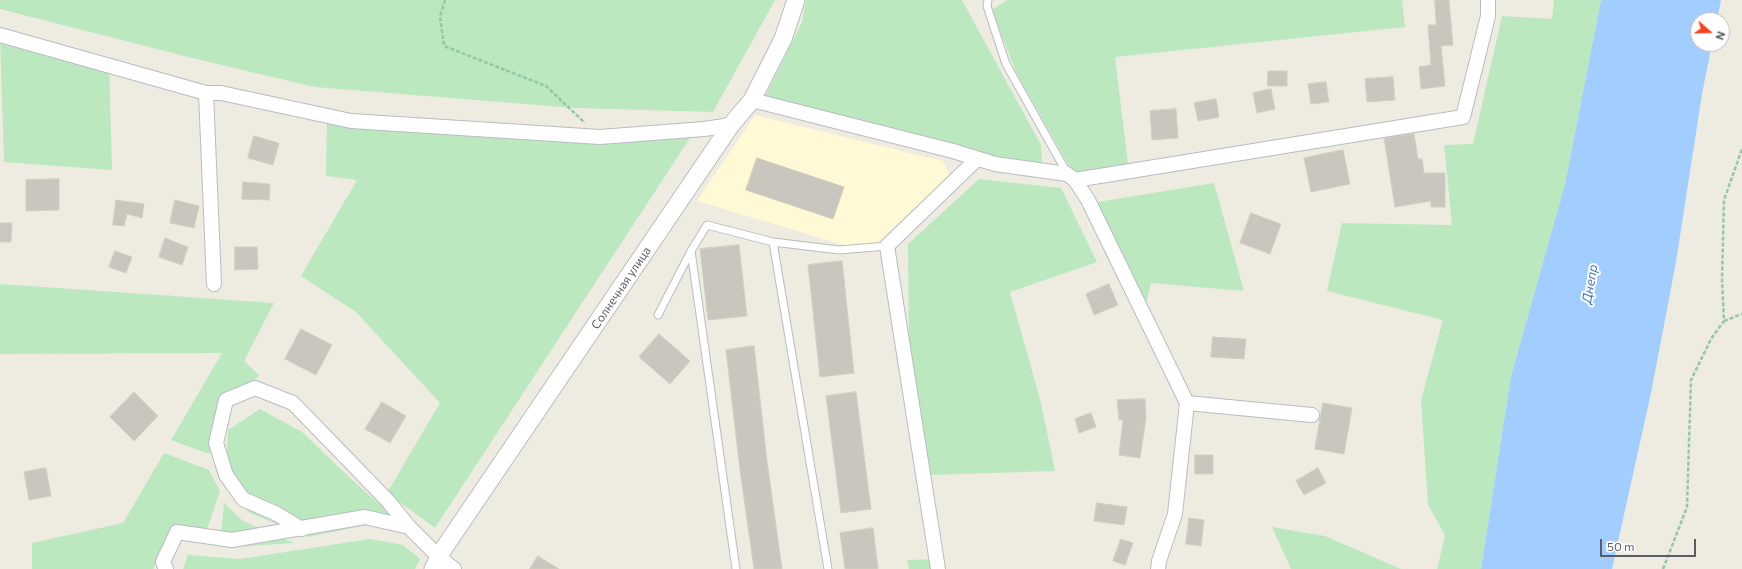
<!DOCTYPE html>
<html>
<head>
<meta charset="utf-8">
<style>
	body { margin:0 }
	#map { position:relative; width:1742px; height:569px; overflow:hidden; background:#eeece1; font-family:Commissioner,sans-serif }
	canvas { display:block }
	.north { position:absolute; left:1690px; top:12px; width:40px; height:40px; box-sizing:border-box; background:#fff; border:1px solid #bdbfc1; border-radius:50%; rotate:110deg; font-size:11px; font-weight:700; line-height:16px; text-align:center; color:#5a5e64 }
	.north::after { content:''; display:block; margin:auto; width:14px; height:18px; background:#f7411f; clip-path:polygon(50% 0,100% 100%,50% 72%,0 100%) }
	.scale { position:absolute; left:1600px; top:539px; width:96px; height:18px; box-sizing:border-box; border:2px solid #5a5e64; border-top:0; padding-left:5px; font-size:12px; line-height:14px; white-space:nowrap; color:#5a5e64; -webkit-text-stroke:3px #fff; paint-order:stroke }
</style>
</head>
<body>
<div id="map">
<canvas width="1742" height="569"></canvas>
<div class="north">N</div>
<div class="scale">50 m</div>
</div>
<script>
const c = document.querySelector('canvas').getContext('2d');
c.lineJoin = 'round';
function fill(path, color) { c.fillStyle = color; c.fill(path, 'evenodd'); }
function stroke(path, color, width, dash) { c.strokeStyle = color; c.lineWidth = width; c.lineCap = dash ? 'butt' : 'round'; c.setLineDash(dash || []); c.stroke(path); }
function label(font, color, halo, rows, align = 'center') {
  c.font = font + ' Commissioner,sans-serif'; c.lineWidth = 4; c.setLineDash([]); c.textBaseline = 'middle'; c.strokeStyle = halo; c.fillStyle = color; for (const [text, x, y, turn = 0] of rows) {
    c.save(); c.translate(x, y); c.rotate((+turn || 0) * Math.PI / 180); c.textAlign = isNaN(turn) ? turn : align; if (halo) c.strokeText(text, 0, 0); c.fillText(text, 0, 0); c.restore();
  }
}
const commercial = new Path2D(`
	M 755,115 L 943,161 L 950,176 L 867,252 L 697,201 Z`);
const green = new Path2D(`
	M 0,0 L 775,0 L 713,112 L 574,108 L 315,87 L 196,59 L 0,9 Z
	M 806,0 L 962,0 L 1041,145 L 1042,164 L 978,155 L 765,97 L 802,22 Z
	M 1007,0 L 1402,0 L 1405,27 L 1115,57 L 1129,172 L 1077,180 L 1016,72 L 992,10 Z
	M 1554,0 L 1601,0 L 1565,184 L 1511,376 L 1481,569 L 1437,569 L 1445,535 L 1428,505 L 1421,400 L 1443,320 L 1327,291 L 1342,223 L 1452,225 L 1444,145 L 1473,144 L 1502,16 L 1552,19 Z
	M 0,34 L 109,61 L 112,170 L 4,162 Z
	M 327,118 L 690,138 L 435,528 L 387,493 L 440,403 L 356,312 L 301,276 L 357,180 L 326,176 Z
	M 979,179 L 1061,188 L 1097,262 L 1010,292 L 1041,403 L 1055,471 L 931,475 L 909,366 L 908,244 Z
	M 1214,183 L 1244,291 L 1151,283 L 1146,304 L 1091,203 Z
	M 0,284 L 274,303 L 244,361 L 259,375 L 218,422 L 209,454 L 171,440 L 222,353 L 0,354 Z
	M 260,409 L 302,432 L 349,477 L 414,535 L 377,523 L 308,537 L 248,512 L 226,473 L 228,430 Z
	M 164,453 L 209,470 L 220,491 L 204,538 L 170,534 L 153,569 L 32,569 L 32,543 L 123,523 Z
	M 224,503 L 243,521 L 294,543 L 237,547 L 221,535 Z
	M 1272,527 L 1325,536 L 1401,569 L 1291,569 Z
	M 370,539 L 403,545 L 420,559 L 415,569 L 183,569 L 188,555 L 240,559 Z
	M 938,559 L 939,569 L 909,569 L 907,560 Z`);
const water = new Path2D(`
	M 1601,0 L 1721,0 L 1717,20 L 1698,20 L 1698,44 L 1712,44 L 1702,94 L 1676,262 L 1651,393 L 1612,569 L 1481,569 L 1511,376 L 1565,184 Z`);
const building = new Path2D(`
	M 1435,0 L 1449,0 L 1453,45 L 1441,46 L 1445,86 L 1421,89 L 1419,67 L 1431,65 L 1428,25 L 1436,25 Z
	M 1268,71 L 1287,71 L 1287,86 L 1268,86 Z
	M 1393,77 L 1395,100 L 1367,102 L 1365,79 Z
	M 1326,82 L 1329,102 L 1311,104 L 1308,84 Z
	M 1271,89 L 1275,109 L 1257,113 L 1253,93 Z
	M 1216,99 L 1219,117 L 1198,121 L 1194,103 Z
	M 1176,109 L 1178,138 L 1152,140 L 1150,111 Z
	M 1414,134 L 1418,159 L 1422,159 L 1424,173 L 1445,173 L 1445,207 L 1431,207 L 1431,201 L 1395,207 L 1384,138 Z
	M 254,136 L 279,143 L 273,165 L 248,158 Z
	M 1343,150 L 1350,184 L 1311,192 L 1304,158 Z
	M 757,158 L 844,187 L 833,219 L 746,190 Z
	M 59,179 L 59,210 L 26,211 L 26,180 Z
	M 243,182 L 270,184 L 269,200 L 242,199 Z
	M 116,200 L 144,204 L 142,218 L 127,214 L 124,226 L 113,225 Z
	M 175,200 L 199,206 L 194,228 L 170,223 Z
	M 1251,213 L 1281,224 L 1270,254 L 1240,243 Z
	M 0,223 L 12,223 L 11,242 L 0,242 Z
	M 165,238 L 188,247 L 182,265 L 159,257 Z
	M 739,245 L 747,316 L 708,320 L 700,249 Z
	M 235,247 L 257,247 L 258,269 L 235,270 Z
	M 115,251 L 132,257 L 126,273 L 109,267 Z
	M 842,261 L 854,373 L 820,377 L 808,265 Z
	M 1109,284 L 1118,305 L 1094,315 L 1086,294 Z
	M 301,329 L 332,345 L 316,375 L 285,359 Z
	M 659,334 L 690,361 L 670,384 L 639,357 Z
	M 1213,337 L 1246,339 L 1244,359 L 1211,357 Z
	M 754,346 L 767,461 L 782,569 L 754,569 L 740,470 L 726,350 Z
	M 134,392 L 158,416 L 134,441 L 110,417 Z
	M 856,392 L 871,509 L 841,513 L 826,396 Z
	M 1145,399 L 1146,418 L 1140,458 L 1119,455 L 1123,420 L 1119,420 L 1117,400 Z
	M 382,402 L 406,416 L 390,443 L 365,429 Z
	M 1323,403 L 1352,408 L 1344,454 L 1315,449 Z
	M 1091,413 L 1096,427 L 1079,433 L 1075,419 Z
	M 1195,455 L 1213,455 L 1213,474 L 1195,474 Z
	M 46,468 L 51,496 L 29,500 L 24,472 Z
	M 1318,468 L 1326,483 L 1304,495 L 1296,481 Z
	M 1097,503 L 1127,507 L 1124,525 L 1094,521 Z
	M 1189,518 L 1204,520 L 1201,546 L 1186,544 Z
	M 873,528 L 878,569 L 845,569 L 840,533 Z
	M 1121,539 L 1133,543 L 1125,565 L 1113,561 Z
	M 538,556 L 559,569 L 530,569 Z`);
const path = new Path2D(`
	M 445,0 L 440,16 L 444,46 L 546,86 L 585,123
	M 1724,321 L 1742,314
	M 1663,569 L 1687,507 L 1691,380 L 1711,339 L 1724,321 L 1722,279 L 1724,200 L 1742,149`);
const service = new Path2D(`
	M 988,0 L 987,6 L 1006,64 L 1067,173
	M 691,251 L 736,569
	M 658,315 L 691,251 L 707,225 L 773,242
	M 828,569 L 773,242 L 839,250 L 887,246`);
const minor = new Path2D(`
	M 0,35 L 206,93 L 221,93 L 351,121 L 600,137 L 704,129 L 731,125
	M 206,93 L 214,284
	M 752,100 L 953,151 L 995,164 L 1067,174 L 1075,180 L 1088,200 L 1187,403 L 1175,514 L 1159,561 L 1158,569
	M 1075,180 L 1463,117 L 1488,16 L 1488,0
	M 1187,403 L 1312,415
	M 302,529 L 277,514 L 243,499 L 226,475 L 216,443 L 226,400 L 255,388 L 293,403 L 388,501 L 409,527
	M 166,569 L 163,562 L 177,532 L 232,540 L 365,517 L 409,527 L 439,557 L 454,569
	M 938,569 L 887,246 L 977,159`);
const tertiary = new Path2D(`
	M 433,569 L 442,551 L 731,125 L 752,100 L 783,39 L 796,0`);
const streetNames = [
	["Солнечная улица",621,288,-56]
];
const waterNames = [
	["Днепр",1590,284,-80]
];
fill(commercial, '#fff9d6');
fill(green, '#bbe8bf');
fill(water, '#a1ceff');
fill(building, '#c9c6be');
stroke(building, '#d3cfbf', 1);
stroke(service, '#b9bcc2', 9);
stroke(minor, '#b9bcc2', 16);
stroke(tertiary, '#b9bcc2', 19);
stroke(path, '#93c7a6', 2.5, [4, 2]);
stroke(service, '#fff', 7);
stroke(minor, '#fff', 14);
stroke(tertiary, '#fff', 17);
label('12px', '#5a5e64', '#fff', streetNames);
label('italic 13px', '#3975cc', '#fff', waterNames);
</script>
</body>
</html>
